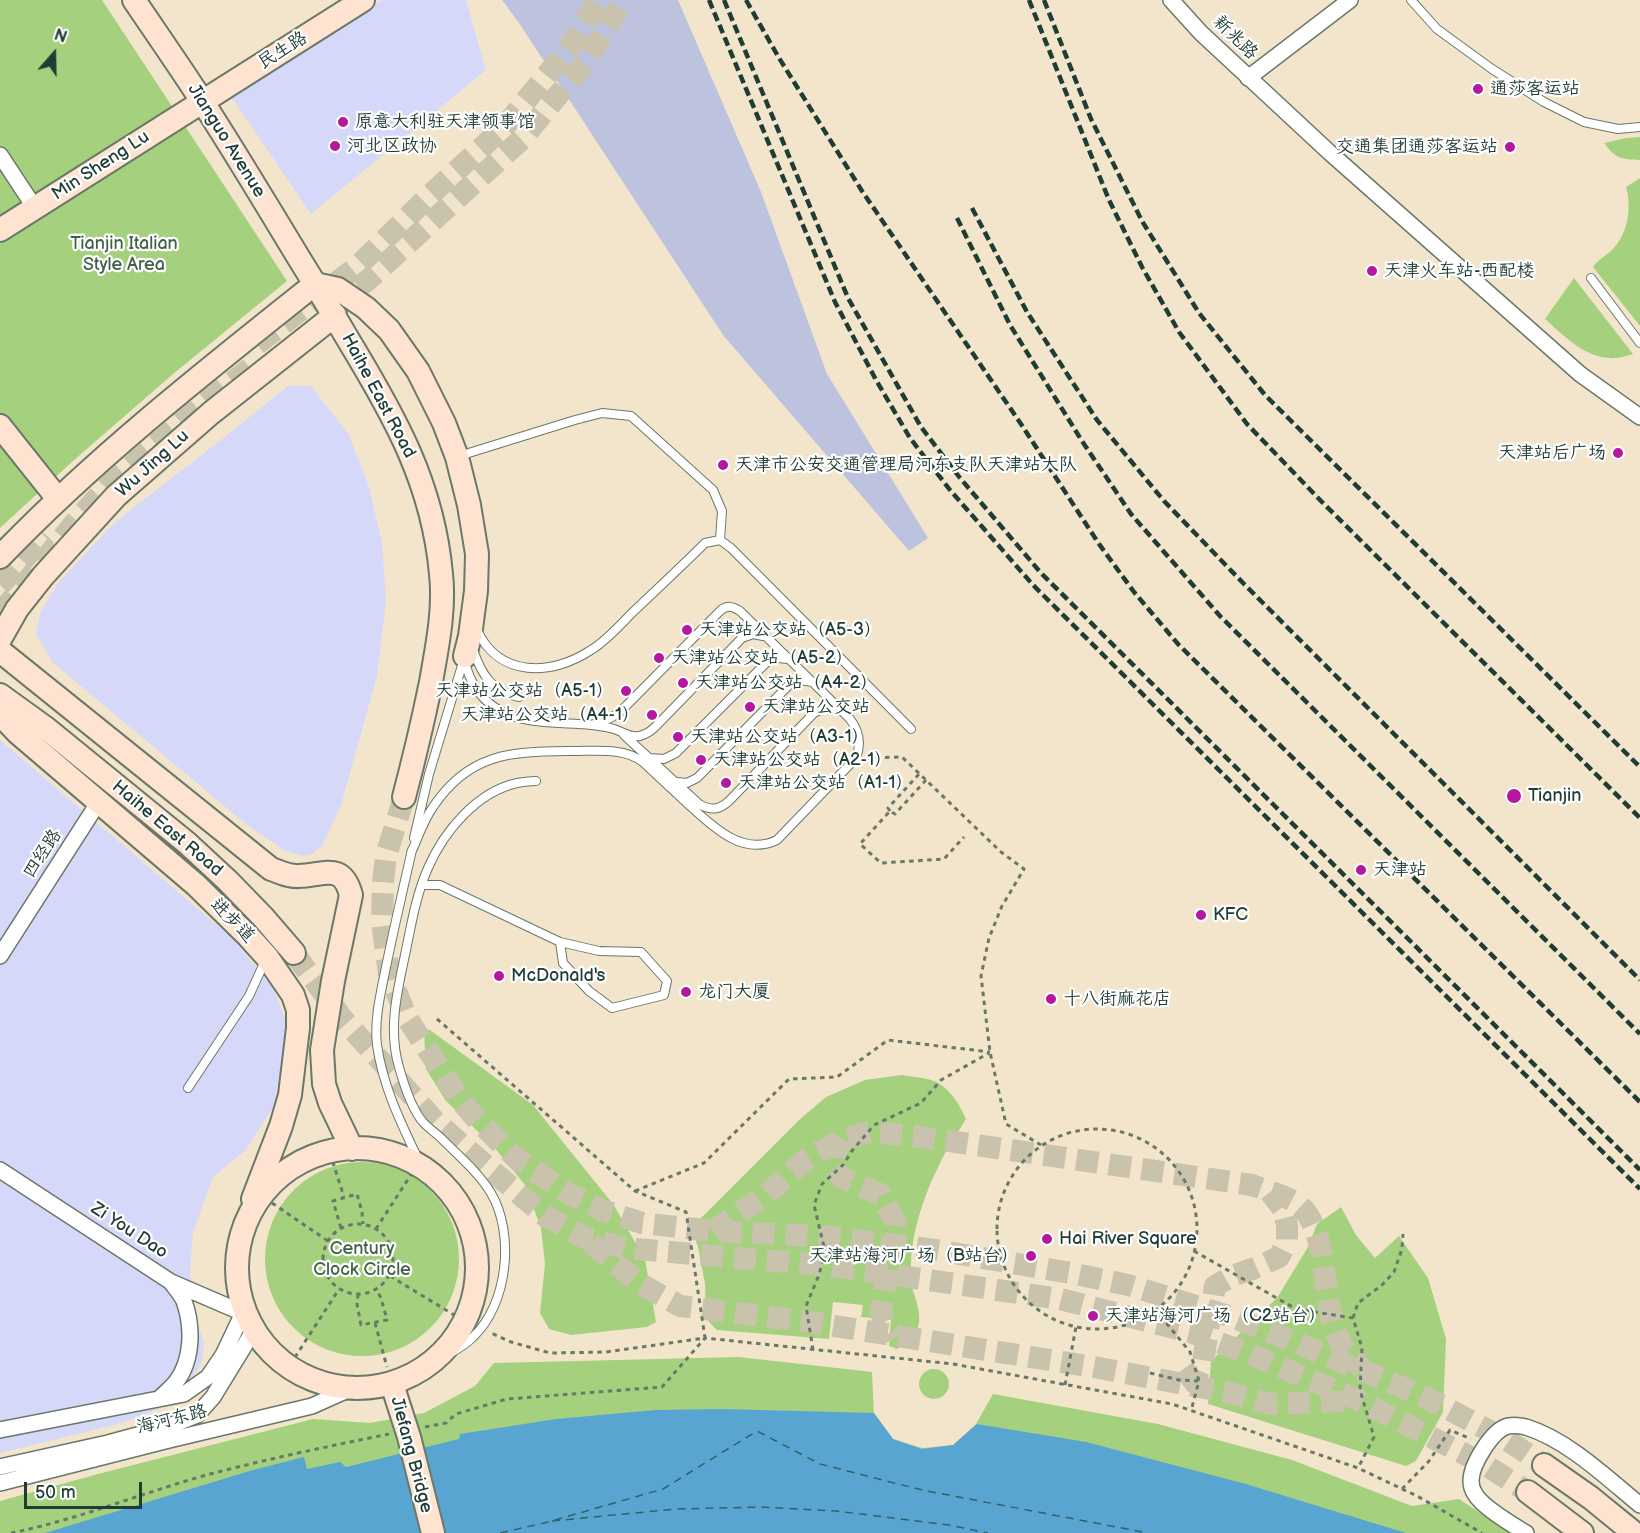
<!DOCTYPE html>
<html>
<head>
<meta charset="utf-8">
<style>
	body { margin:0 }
	#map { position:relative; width:1640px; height:1533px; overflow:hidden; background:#f3e5cc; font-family:"Balsamiq Sans",sans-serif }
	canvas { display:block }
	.north { position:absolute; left:24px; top:24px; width:60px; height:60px; -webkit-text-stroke:4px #fff; paint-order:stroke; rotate:20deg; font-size:16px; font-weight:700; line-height:24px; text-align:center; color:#1f3d34 }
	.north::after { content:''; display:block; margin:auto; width:21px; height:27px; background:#1f3d34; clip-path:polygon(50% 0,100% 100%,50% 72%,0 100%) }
	.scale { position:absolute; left:24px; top:1482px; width:118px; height:27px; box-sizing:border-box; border:3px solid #1f3d34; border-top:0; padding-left:8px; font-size:18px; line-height:21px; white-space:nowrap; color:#1f3d34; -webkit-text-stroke:4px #fff; paint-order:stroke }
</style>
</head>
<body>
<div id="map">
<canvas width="1640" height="1533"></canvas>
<div class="north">N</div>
<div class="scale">50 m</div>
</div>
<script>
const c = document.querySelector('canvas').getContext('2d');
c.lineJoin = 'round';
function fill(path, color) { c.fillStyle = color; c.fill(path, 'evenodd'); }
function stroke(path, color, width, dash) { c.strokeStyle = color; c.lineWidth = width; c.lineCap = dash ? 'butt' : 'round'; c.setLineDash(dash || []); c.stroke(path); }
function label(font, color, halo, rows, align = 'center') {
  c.font = font + ' "Balsamiq Sans","LXGW WenKai TC",sans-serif'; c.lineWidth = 4.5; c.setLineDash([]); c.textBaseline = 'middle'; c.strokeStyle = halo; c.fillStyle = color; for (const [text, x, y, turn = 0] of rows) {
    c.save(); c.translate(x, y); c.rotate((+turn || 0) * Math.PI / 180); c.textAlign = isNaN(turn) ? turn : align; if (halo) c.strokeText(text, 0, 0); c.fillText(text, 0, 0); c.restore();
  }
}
const built = new Path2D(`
	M 382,0 L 466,0 L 486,70 L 311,214 L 230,95 Z
	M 288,386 L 311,386 L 349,435 L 369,487 L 382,543 L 386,601 L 377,676 L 341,805 L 322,846 L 312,854 L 302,856 L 285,851 L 247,825 L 52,662 L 36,633 L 41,611 L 59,582 L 115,522 L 226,436 Z
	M 0,740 L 233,939 L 273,988 L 287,1024 L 274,1106 L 245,1151 L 213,1177 L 193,1232 L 190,1271 L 194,1312 L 204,1343 L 201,1365 L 172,1404 L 118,1424 L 0,1453 Z`);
const industrial = new Path2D(`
	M 502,0 L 678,0 L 761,192 L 827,374 L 928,538 L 909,551 L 723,335 L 519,23 Z`);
const green = new Path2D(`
	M 0,0 L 102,0 L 287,281 L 173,374 L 73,461 L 0,528 Z
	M 1640,137 L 1640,160 C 1621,159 1616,159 1604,143 L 1626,138 Z
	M 1640,178 L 1640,326 L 1593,267 C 1598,260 1605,256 1611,251 C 1628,235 1632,208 1626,187 Z
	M 1574,278 L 1633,354 C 1626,356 1617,359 1610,358 C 1584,357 1563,335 1545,319 Z
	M 424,1030 L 430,1030 L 533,1105 L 613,1204 L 645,1259 L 656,1322 L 647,1327 L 571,1335 L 549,1329 L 540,1313 L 545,1264 L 541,1228 L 525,1185 L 494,1147 L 446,1101 L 426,1069 Z
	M 902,1075 C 911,1077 922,1077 931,1080 C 947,1084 960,1104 966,1119 C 961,1128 954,1137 949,1146 C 929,1182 913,1222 911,1263 C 911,1271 911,1279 912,1286 C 913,1292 916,1298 917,1304 C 923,1326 917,1337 897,1349 L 889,1346 L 891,1320 L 861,1317 L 863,1305 L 833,1302 L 829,1339 L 717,1330 L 710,1323 L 706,1316 L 705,1284 L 698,1247 L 692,1230 L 694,1225 L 799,1120 L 826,1097 L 865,1080 Z
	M265 1259a97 97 0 1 1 194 0a97 97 0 1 1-194 0Z
	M 1341,1207 L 1356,1235 L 1375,1258 L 1399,1236 L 1428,1278 L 1446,1339 L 1443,1412 L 1416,1461 L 1406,1466 L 1208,1404 L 1211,1361 L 1277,1298 L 1308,1247 L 1317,1224 Z
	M 739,1357 L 872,1372 L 874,1413 L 893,1439 L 922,1448 L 953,1445 L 976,1424 L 993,1394 L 1158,1424 L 1292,1460 L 1412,1506 L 1459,1499 L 1511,1533 L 0,1533 L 0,1501 L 98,1474 L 313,1419 L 370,1423 L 424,1413 L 475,1386 L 494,1363 Z
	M919 1384a15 15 0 1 1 30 0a15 15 0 1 1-30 0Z`);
const water = new Path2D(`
	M 722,1409 L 874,1413 L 893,1439 L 922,1449 L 953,1445 L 977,1424 L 1086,1442 L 1246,1484 L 1406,1533 L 45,1533 L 253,1470 L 304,1457 L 307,1469 L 340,1462 L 346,1467 L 459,1439 L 460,1434 L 556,1419 L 655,1410 Z`);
const ferry = new Path2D(`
	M 552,1521 L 676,1509 L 761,1507 L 836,1511 L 949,1525 L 988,1533
	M 500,1533 L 548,1522 L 663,1489 L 757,1431 L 820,1464 L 922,1490 L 1148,1533`);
const secondaryTunnel = new Path2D(`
	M 332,307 L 368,280 L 522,139 L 587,60 L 624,0
	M 257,344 L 358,266 L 428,197 L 505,126 L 572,44 L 598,0
	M 0,585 L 46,535
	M 0,614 L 77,520 L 107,487 L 207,401 L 257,363
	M 404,797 L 386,856 L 383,882 L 382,922 L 389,974 L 407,1018 L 462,1102 L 478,1121 L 518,1160 L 570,1194 L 602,1210 L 642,1223 L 713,1231 L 833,1237 L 936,1250 L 1071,1273 L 1128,1285 L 1232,1317 L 1295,1342 L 1425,1397 L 1507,1440 L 1544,1465
	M 294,953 L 342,1018 L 435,1121 L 485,1165 L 544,1215 L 585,1238 L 625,1248 L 831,1266 L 1060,1299 L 1190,1332 L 1250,1354 L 1358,1400 L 1484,1464 L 1528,1492
	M 843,1139 L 834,1153 L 834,1168 L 842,1178 L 880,1194 L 895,1221 L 881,1310 L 883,1320 L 896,1336
	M 713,1231 L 767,1194 L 805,1160 L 843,1139 L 870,1132 L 914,1136 L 1252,1185 C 1265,1190 1283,1195 1295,1202 C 1330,1224 1321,1299 1337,1335 C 1342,1348 1352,1359 1362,1368
	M 591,1243 L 639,1283 L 680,1306 L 803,1321 L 1094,1367 L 1226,1392 L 1271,1404 L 1350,1401
	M 1182,1384 L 1199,1371 L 1203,1362 L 1215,1286 L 1232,1276 L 1255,1268 L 1279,1257 L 1287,1241 L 1287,1225 L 1283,1209 L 1270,1192`);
const path = new Path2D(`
	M 867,758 L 902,757 L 1001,852 L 1024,869 L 1002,906 L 989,938 L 981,976 L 990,1052 L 1006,1124 L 1041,1145
	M 926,780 L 895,814 L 890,811 L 860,844 L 881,863 L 944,859 L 964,837
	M 890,811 L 888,808 L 919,774
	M 437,1019 L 635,1191 L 686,1212 L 705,1338 L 606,1352 L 550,1353 L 511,1342 L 491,1333
	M997 1229a100 100 0 1 1 200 0a100 100 0 1 1-200 0Z
	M 330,1153 L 344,1197
	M 635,1191 L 704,1163 L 789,1079 L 837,1077 L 888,1040 L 990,1052
	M 272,1203 L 328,1241
	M323 1259a35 35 0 1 1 70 0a35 35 0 1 1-70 0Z
	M 341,1228 L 333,1201 L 357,1194 L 362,1212 L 363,1224
	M 376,1229 L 414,1170
	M 1194,1251 L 1296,1309 L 1353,1318 L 1362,1348 L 1360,1390 L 1374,1437 L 1358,1468
	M 390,1276 L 464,1321
	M 358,1294 L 357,1304 L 361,1325 L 387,1320 L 381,1298 L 376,1289
	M 1155,1309 L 1190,1352 L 1199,1381 L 1191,1411
	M 1353,1318 L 1358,1303 L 1382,1285 L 1394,1272 L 1402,1249 L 1403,1234
	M 375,1323 L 387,1367
	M 813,1350 L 806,1306 L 819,1275 L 825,1251 L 814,1205 L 822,1184 L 844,1164 L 851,1152 L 874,1125 L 921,1103 L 941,1080 L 989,1053
	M 290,1365 L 339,1289
	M 1150,1373 L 1179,1380 L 1198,1381
	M 1065,1385 L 1076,1327
	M 425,1427 L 446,1423 L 456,1414 L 507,1399 L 662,1387 L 705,1338 L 953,1364 L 1172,1404 L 1358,1468 L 1417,1496 L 1482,1533
	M 1402,1489 L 1429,1461 L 1450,1430 L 1471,1439
	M 11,1533 C 81,1519 146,1491 214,1473 C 272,1458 330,1446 389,1434`);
const lane = new Path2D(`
	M 1411,0 L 1437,29 L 1492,69 L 1544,102 L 1584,122 L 1618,129 L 1640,127
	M 1591,278 L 1640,343
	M 459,456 L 575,420 L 602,413 L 631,416 L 713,490 L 722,511 L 720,540
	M 477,630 C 499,678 552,676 591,650 C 606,641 619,626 632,613 C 656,590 681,567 705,543 L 720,540 L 731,548 L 911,729
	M 473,650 C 482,675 492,692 519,697
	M 465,661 C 467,672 471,681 477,690 C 504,728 551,721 592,725 C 599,726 607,727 614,729 C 625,733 634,740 645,734 C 651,732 655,727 659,723 L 742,638 L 753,634 L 763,636
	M 624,735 L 699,804 C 711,811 719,810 729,801 L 814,713 L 826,707 L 839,709
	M 650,758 L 664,759 L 676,753 L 767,662 L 778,658 L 788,659
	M 677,782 L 687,783 L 697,778 L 790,684 C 798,680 803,680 812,682
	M 414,838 L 429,774 L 464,659
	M 412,850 C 403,889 394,928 386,967 C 381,992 374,1019 377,1045 C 383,1087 401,1123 419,1161
	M 411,853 C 418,838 423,821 433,807 C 471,750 515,752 576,751 C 599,751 624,748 643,762 C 658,776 673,790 688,804 C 711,825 742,857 777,840 L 856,758 C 862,743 859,731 850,719 L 740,611 C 732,606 727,605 720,611 L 619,713 L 605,721 L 590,725
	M 422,885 L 440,885 L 560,942 L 563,963 L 589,991 L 612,1008 L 664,995 L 667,981 L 641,952 L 599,951 L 560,942
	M 188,1088 L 249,996 L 265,961
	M 439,1360 C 450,1353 464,1347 473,1337 C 508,1304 515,1234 491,1193 C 479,1173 459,1156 442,1139 C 436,1133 428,1128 422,1121 C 411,1107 404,1085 399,1067 C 388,1030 397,992 405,955 C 411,926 416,895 428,868 C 444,831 477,792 517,783 C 523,782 530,781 536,781`);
const street = new Path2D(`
	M 1171,0 L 1201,33 L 1329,152 L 1580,374 L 1640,417
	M 1248,78 L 1350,0
	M 0,155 L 35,208
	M 0,956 L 98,803
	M 0,1170 L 171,1282 L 243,1313 L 223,1355 L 208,1377 L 184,1394 L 0,1430
	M 159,1399 C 165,1393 171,1388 176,1382 C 193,1360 193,1326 184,1301 C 181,1294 175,1288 171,1282
	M 0,1467 L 108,1443 L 167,1427 L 197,1415 L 213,1397 L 254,1330
	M 0,1483 L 169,1440 L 312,1406 L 350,1389
	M 1526,1533 C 1513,1525 1482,1507 1475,1494 C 1473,1491 1471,1485 1471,1481 C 1471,1465 1492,1430 1508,1426 C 1513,1425 1522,1426 1526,1427 C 1568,1440 1607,1478 1640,1505`);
const secondary = new Path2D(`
	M 134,0 C 157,34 180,67 202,101 C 235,152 266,204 297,255 C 315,284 332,312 349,341 C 395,417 433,484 441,574 C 445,610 437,647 431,682 C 423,721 414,759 404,797
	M 0,230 L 363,0
	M 315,284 L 338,289 L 366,308 L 389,330 L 418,371 L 444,423 L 457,457 L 469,505 L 477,554 L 476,591 L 470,636 L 465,656
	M 0,426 L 58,499
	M 0,557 C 95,458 207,370 315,284
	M 0,639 L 17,609 L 43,576 L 116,496 L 211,413 L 335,315
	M 0,651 L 271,869 C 280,872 289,877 299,876 C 325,875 342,862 351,895 L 333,981 L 322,1050 L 324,1084 L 330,1103 L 352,1149
	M 0,695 L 47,729 L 187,843 L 228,881 L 263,917 L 294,953
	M 0,714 L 18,733 L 196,885 L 248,936 L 267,957 L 293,995 L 298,1010 L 298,1028 L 290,1095 L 281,1126 L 253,1199
	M237 1268a120 120 0 1 1 240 0a120 120 0 1 1-240 0Z
	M 392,1384 L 409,1437 L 433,1533
	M 1544,1465 L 1591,1498 L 1634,1533
	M 1528,1492 L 1582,1533`);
const rail = new Path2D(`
	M 709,0 L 835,302 L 876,380 L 910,438 L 950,490 L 1033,585 L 1640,1189
	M 724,0 L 848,298 L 921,427 L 960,478 L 1041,573 L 1640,1170
	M 746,0 L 779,58 L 862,191 L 1021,424 L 1099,544 L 1134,592 L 1178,644 L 1640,1102
	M 1029,0 L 1109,200 L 1142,267 L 1179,332 L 1247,424 L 1321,501 L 1640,818
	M 1044,0 L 1091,119 L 1142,221 L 1199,313 L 1265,395 L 1640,767
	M 972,208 L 1027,312 L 1097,420 L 1164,501 L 1244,584 L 1640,980
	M 957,218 L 1010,325 L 1082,441 L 1131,514 L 1220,616 L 1640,1034`);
const markers = [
	[1478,89,6,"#b5179e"],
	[343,122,6,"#b5179e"],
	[335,146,6,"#b5179e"],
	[1510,147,6,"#b5179e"],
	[1372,271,6,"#b5179e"],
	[1618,453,6,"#b5179e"],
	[723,465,6,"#b5179e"],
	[687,630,6,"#b5179e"],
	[659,658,6,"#b5179e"],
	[683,683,6,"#b5179e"],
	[626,691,6,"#b5179e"],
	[750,707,6,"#b5179e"],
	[652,715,6,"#b5179e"],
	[678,737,6,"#b5179e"],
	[701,760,6,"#b5179e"],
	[726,783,6,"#b5179e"],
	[1514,796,8,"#b5179e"],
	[1361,870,6,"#b5179e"],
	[1201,915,6,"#b5179e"],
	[499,976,6,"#b5179e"],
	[686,992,6,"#b5179e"],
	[1051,999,6,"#b5179e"],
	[1047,1239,6,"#b5179e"],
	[1031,1256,6,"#b5179e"],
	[1093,1316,6,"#b5179e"]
];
const streetNames = [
	["新兆路",1235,38,44],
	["民生路",283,51,-32],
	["Jianguo Avenue",226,141,58],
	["Min Sheng Lu",101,166,-33],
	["Haihe East Road",378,396,62],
	["Wu Jing Lu",153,464,-42],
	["Haihe East Road",167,829,40],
	["四经路",43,854,-57],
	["进步道",232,921,45],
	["Zi You Dao",129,1231,33],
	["海河东路",172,1420,-14],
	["Jiefang Bridge",411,1455,75]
];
const poiNames = [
	["通莎客运站",1490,89],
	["原意大利驻天津领事馆",355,122],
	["河北区政协",347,146],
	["交通集团通莎客运站",1498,147,"right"],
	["天津火车站-西配楼",1384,271],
	["天津站后广场",1606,453,"right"],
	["天津市公安交通管理局河东支队天津站大队",735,465],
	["天津站公交站（A5-3）",699,630],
	["天津站公交站（A5-2）",671,658],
	["天津站公交站（A4-2）",695,683],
	["天津站公交站（A5-1）",614,691,"right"],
	["天津站公交站",762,707],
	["天津站公交站（A4-1）",640,715,"right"],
	["天津站公交站（A3-1）",690,737],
	["天津站公交站（A2-1）",713,760],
	["天津站公交站（A1-1）",738,783],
	["Tianjin",1528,796],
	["天津站",1373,870],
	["KFC",1213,915],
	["McDonald's",511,976],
	["龙门大厦",698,992],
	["十八街麻花店",1063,999],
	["Hai River Square",1059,1239],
	["天津站海河广场（B站台）",1019,1256,"right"],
	["天津站海河广场（C2站台）",1105,1316]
];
const parkNames = [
	["Tianjin Italian",124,244],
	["Style Area",124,265],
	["Century",362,1249],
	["Clock Circle",362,1270]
];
fill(built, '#d5d8f9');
fill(industrial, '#bdc3de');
fill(green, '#a5d17e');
fill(water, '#59a5d2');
stroke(ferry, '#33616b', 1.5, [8, 6]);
stroke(secondaryTunnel, '#c9c3ae', 22, [22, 11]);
stroke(lane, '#697869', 10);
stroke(street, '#697869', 18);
stroke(secondary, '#697869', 26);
stroke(path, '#697869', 3, [4.5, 4.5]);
stroke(lane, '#fff', 8);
stroke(street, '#fff', 15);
stroke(secondary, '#fee3d1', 22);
stroke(rail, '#1f3d34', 4.5, [9, 4.5]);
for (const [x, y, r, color] of markers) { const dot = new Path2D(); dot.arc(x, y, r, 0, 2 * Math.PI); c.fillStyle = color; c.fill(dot); stroke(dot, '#fff', 2); }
label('18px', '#1f3d34', '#fff', streetNames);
label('18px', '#1f3d34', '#fff', poiNames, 'left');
label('18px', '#406246', '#fff', parkNames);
</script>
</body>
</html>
